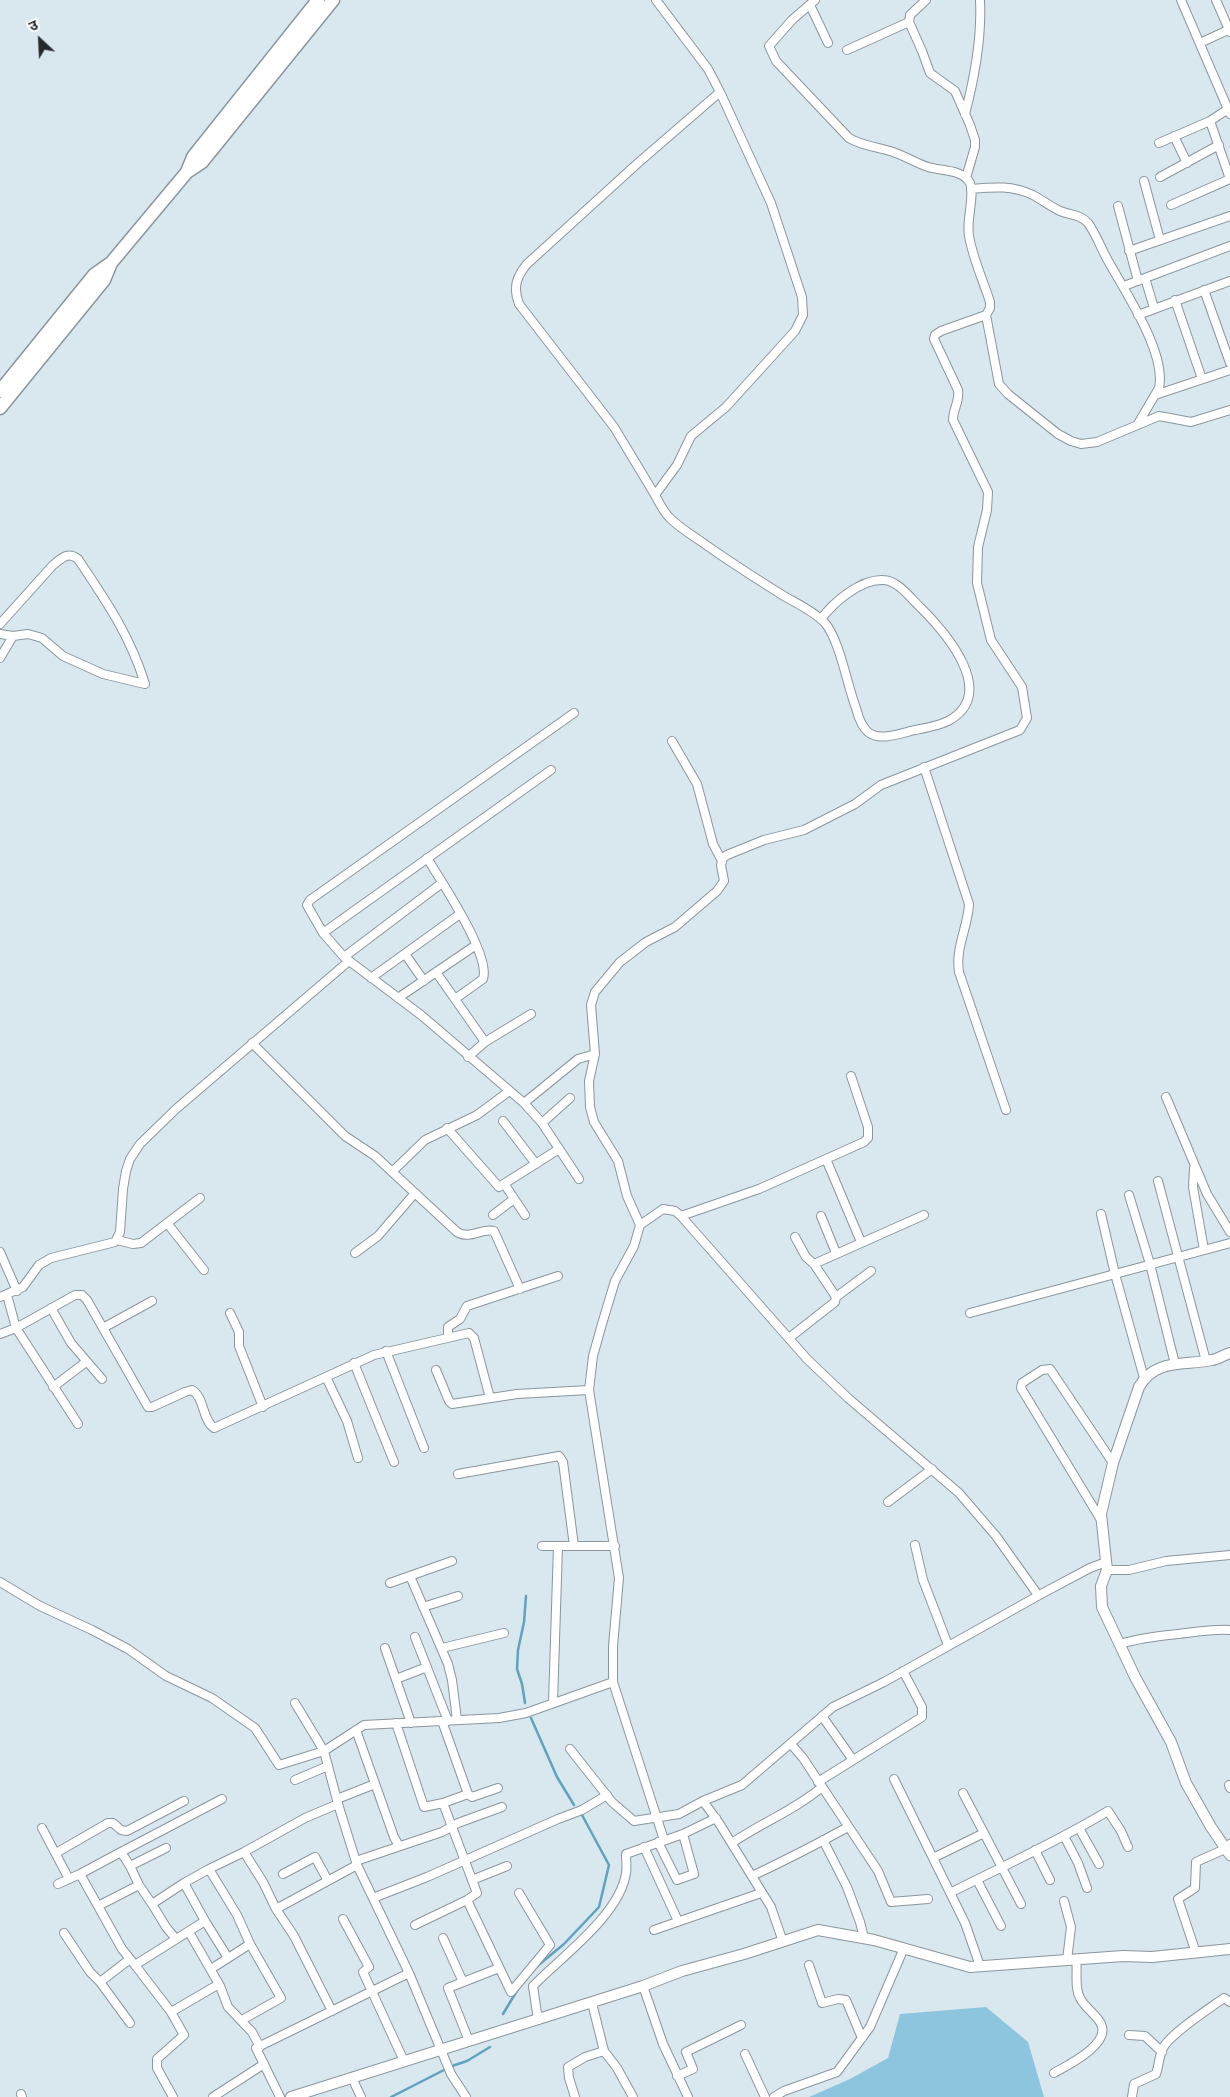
<!DOCTYPE html>
<html>
<head>
<meta charset="utf-8">
<style>
	body { margin:0 }
	#map { position:relative; width:1230px; height:2097px; overflow:hidden; background:#d9e7ee; font-family:Bitter,"Noto Sans Devanagari",serif }
	canvas { display:block }
	.north { position:absolute; left:15px; top:15px; width:50px; height:50px; -webkit-text-stroke:4px #fff; paint-order:stroke; rotate:335deg; font-size:14px; font-weight:700; line-height:20px; text-align:center; color:#252a2d }
	.north::after { content:''; display:block; margin:auto; width:18px; height:22px; background:#252a2d; clip-path:polygon(50% 0,100% 100%,50% 72%,0 100%) }
</style>
</head>
<body>
<div id="map">
<canvas width="1230" height="2097"></canvas>
<div class="north">उ</div>
</div>
<script>
const c = document.querySelector('canvas').getContext('2d');
c.lineJoin = 'round';
function fill(path, color) { c.fillStyle = color; c.fill(path, 'evenodd'); }
function stroke(path, color, width, dash) { c.strokeStyle = color; c.lineWidth = width; c.lineCap = dash ? 'butt' : 'round'; c.setLineDash(dash || []); c.stroke(path); }
const green = new Path2D(`
	M 986,2007 L 1028,2042 L 1044,2097 L 809,2097 L 850,2079 L 888,2058 L 900,2014 Z`);
const stream = new Path2D(`
	M 525,1703 L 522,1684 L 517,1669 L 518,1650 L 524,1622 L 526,1596
	M 531,1718 L 557,1777 L 574,1805
	M 535,1968 L 564,1944 L 599,1907 L 609,1865 L 582,1815
	M 503,2014 L 518,1989
	M 452,2066 L 467,2061 L 490,2047
	M 391,2097 L 444,2070`);
const minor = new Path2D(`
	M 1181,0 L 1230,114
	M 1216,0 L 1230,32
	M 810,5 L 828,43
	M 909,22 L 922,51 L 930,73 L 955,91 L 970,125 L 975,140 L 975,147 L 966,178
	M 1200,43 L 1230,29
	M 847,50 L 909,22 L 910,15 L 926,0
	M 720,92 L 771,203 L 802,297 L 803,315 L 795,331 L 726,407 L 691,436 L 677,465 L 655,495 C 659,502 663,511 669,517 C 677,526 689,533 699,540 C 727,560 755,578 784,596 C 798,604 815,612 825,623 C 840,641 847,685 856,708 C 858,716 861,726 868,732 C 880,742 901,733 915,730 C 926,728 938,726 948,721 C 999,694 946,633 921,608 C 911,599 898,580 883,580 C 860,579 833,603 821,619
	M 1228,109 L 1210,121 L 1230,179
	M 965,114 C 975,76 982,39 980,0
	M 1174,136 L 1187,163
	M 1159,143 L 1210,121
	M 1160,177 L 1219,145
	M 1144,181 L 1160,240
	M 971,189 C 993,187 1012,185 1033,195 C 1042,200 1050,206 1060,211 C 1070,215 1080,214 1088,223 C 1096,234 1100,246 1106,257 C 1123,289 1167,352 1159,388 L 1139,422
	M 1171,205 L 1230,179
	M 1118,206 L 1138,281
	M 1129,251 L 1230,216
	M 1145,278 L 1154,308
	M 1124,286 L 1230,246
	M 1204,290 L 1230,363
	M 1175,300 L 1202,379
	M 986,315 L 999,384 L 1008,394 L 1058,434 L 1071,441 L 1081,444 L 1097,442 L 1159,416 L 1191,422 L 1230,410
	M 1138,315 L 1230,281
	M 1155,395 L 1230,370
	M 655,495 L 614,427 L 519,304 C 513,288 516,277 527,264 L 638,163 L 720,92 L 708,69 L 656,0
	M 0,624 L 53,565 C 62,558 68,551 78,559 C 106,601 130,635 145,684 L 103,674 L 63,656 L 42,638 L 28,634 L 13,636
	M 0,634 L 13,636 L 0,658
	M 574,713 L 310,900 L 307,905 L 323,933 L 344,957 L 421,1015 L 524,1103 L 578,1059 L 595,1054
	M 672,741 L 697,784 L 713,844 L 722,861
	M 924,767 L 969,904 C 968,927 955,948 959,972 L 1006,1110
	M 427,858 C 441,881 491,955 483,979 L 455,999
	M 323,933 L 551,770
	M 405,954 L 424,981
	M 344,957 L 442,883
	M 436,972 L 485,1042
	M 371,978 L 460,914
	M 398,998 L 476,945
	M 252,1043 L 345,1136 L 375,1156 L 457,1232 C 469,1240 482,1228 494,1231 L 520,1289
	M 468,1057 L 485,1042 L 531,1014
	M 1166,1097 L 1207,1194 L 1230,1232
	M 524,1103 L 542,1123 L 579,1179
	M 503,1121 L 536,1164
	M 542,1123 L 570,1098
	M 447,1128 L 499,1187 L 559,1149
	M 826,1159 L 861,1242
	M 1194,1168 L 1193,1187 L 1204,1250
	M 392,1172 L 425,1140 L 477,1115 L 508,1092
	M 1158,1181 L 1206,1361
	M 505,1185 L 525,1215
	M 1129,1195 L 1150,1264 L 1175,1364
	M 1101,1214 L 1115,1274 L 1144,1378
	M 493,1215 L 514,1199
	M 681,1216 L 759,1189 L 864,1142 L 868,1138 L 868,1127 L 851,1076
	M 821,1216 L 836,1253
	M 167,1223 L 204,1270
	M 640,1225 L 663,1209 L 675,1211 L 681,1216 L 807,1359 L 848,1398 L 959,1493 L 996,1536 L 1038,1595
	M 795,1237 L 806,1257 L 814,1264
	M 117,1240 L 133,1244 L 141,1243 L 200,1198
	M 0,1252 L 17,1291
	M 355,1253 L 378,1236 L 415,1193
	M 7,1295 L 16,1328 L 78,1424
	M 0,1297 L 23,1287 L 39,1265 L 51,1258 L 115,1242 L 120,1232 L 123,1189 L 126,1171 L 130,1159 L 140,1144 L 176,1109 L 349,961
	M 836,1297 L 871,1271
	M 51,1308 L 71,1343 L 102,1379
	M 230,1313 L 239,1332 L 239,1346 L 263,1407
	M 970,1313 L 1230,1243
	M 103,1328 L 152,1301
	M 0,1334 L 16,1328 L 75,1295 L 82,1295 L 87,1300 L 148,1407 L 152,1407 L 185,1392 L 192,1390 C 205,1398 202,1420 214,1428 L 374,1355 L 469,1333 L 474,1338 L 490,1398
	M 448,1337 L 448,1327 L 460,1319 L 467,1306 L 558,1276
	M 789,1338 L 835,1302 L 836,1297 L 814,1264 L 924,1215
	M 386,1351 L 424,1448
	M 354,1363 L 394,1462
	M 436,1370 L 449,1401 L 452,1404 L 517,1394 L 589,1390
	M 326,1377 L 347,1421 L 358,1458
	M 53,1387 L 86,1362
	M 458,1474 L 559,1456 L 563,1462 L 574,1546
	M 888,1502 L 932,1469
	M 1101,1520 L 1024,1393 L 1021,1388 L 1022,1383 L 1042,1370 L 1050,1369 L 1113,1463
	M 915,1545 L 923,1580 L 948,1645
	M 542,1546 L 615,1546
	M 1107,1570 L 1129,1570 L 1166,1561 L 1230,1555
	M 410,1576 L 448,1664 L 452,1680 L 457,1720
	M 0,1582 L 40,1606 L 92,1630 L 128,1649 L 166,1676 L 212,1698 L 255,1728 L 279,1765 L 324,1751 L 338,1804 L 357,1865 L 409,1973 L 451,2074 L 466,2097
	M 390,1583 L 452,1561
	M 423,1607 L 458,1596
	M 415,1637 L 448,1721
	M 1120,1644 C 1139,1638 1158,1636 1178,1634 C 1196,1632 1212,1629 1230,1630
	M 385,1648 L 411,1723
	M 442,1648 L 504,1633
	M 396,1679 L 427,1667
	M 295,1703 L 324,1751 L 364,1725 L 499,1718 L 526,1713 L 613,1682
	M 553,1703 L 558,1546
	M 822,1716 L 853,1760
	M 442,1721 L 468,1794
	M 396,1723 L 424,1807 L 443,1803 L 477,1893 L 467,1900 L 415,1925
	M 356,1730 L 394,1837 L 399,1846
	M 791,1744 L 803,1758 L 878,1871 L 891,1902 L 928,1899
	M 570,1749 L 612,1802 L 634,1821 L 679,1814 L 703,1801 L 742,1785 L 833,1707 L 884,1682 L 1043,1593 L 1090,1568 L 1106,1562
	M 894,1779 L 965,1923 L 980,1966
	M 295,1780 L 328,1766
	M 818,1782 L 922,1717 L 922,1707 L 903,1671
	M 1229,1785 L 1230,1788
	M 963,1793 L 1021,1904
	M 337,1799 L 375,1784
	M 703,1801 L 719,1823 L 771,1907 L 783,1942
	M 443,1803 L 468,1794 L 472,1797 L 498,1788
	M 42,1828 L 69,1879
	M 1079,1828 L 1099,1864
	M 1064,1836 L 1078,1863 L 1087,1888
	M 664,1840 L 613,1682 L 613,1646 L 619,1578 L 589,1390 L 593,1356 L 602,1324 L 615,1281 L 634,1246 L 640,1225 L 627,1196 L 618,1161 L 594,1122 L 590,1107 L 589,1081 L 595,1054 L 591,1005 L 595,992 L 620,962 L 646,942 L 675,927 L 717,891 L 724,881 L 721,865 L 723,858 L 727,855 L 764,840 L 804,830 L 855,804 L 881,785 L 1020,730 L 1027,718 L 1022,687 L 991,640 L 977,583 L 978,547 L 987,510 L 988,492 L 953,420 C 953,409 960,401 958,390 L 934,339 L 935,335 L 941,331 L 986,315 L 990,308 L 990,302 C 983,280 973,259 969,236 C 966,220 975,196 970,183 C 963,169 940,171 928,167 C 916,163 905,156 893,152 C 878,147 862,146 849,138 L 776,61 L 769,46 L 792,20 L 815,0
	M 823,1840 L 847,1887 L 860,1922 L 864,1938
	M 658,1842 L 677,1880 L 694,1874 L 683,1834
	M 732,1843 C 761,1823 795,1810 822,1787
	M 644,1847 L 678,1921
	M 1035,1850 L 1050,1880
	M 121,1852 L 222,1799
	M 56,1853 L 108,1823 L 113,1823 L 121,1830 L 127,1831 L 184,1801
	M 933,1858 L 984,1833
	M 356,1861 L 442,1832 L 458,1823 L 502,1807
	M 209,1869 L 244,1852
	M 80,1874 L 121,1852 L 130,1866
	M 283,1874 L 315,1857 L 327,1879
	M 752,1876 C 784,1861 817,1844 848,1827
	M 472,1880 L 507,1866
	M 977,1880 L 1001,1926
	M 184,1883 L 209,1869 L 237,1915 L 250,1944
	M 58,1884 L 80,1874 L 98,1906
	M 139,1885 L 130,1866 L 166,1848
	M 950,1893 C 1003,1866 1057,1842 1108,1811 L 1121,1831 L 1128,1847
	M 373,1898 L 427,1877 L 558,1819 L 582,1810 L 607,1795
	M 467,1900 L 511,1992 L 550,1945 L 519,1893
	M 1064,1901 L 1071,1927 L 1067,1960
	M 276,1909 L 263,1882 L 244,1852 L 305,1818 L 338,1804
	M 343,1919 L 369,1967 L 363,1972 L 404,2061
	M 654,1930 L 761,1893
	M 189,1932 L 220,1986 L 228,2007 L 252,2032 L 260,2047
	M 64,1933 L 90,1972 L 100,1982
	M 443,1938 L 463,1982
	M 176,1939 L 166,1927 L 152,1904 L 184,1883 L 205,1921
	M 1196,1953 L 1178,1899 L 1195,1888 L 1196,1862 L 1225,1849 L 1230,1844
	M 130,1959 L 100,1982 L 130,2023
	M 135,1965 L 122,1949 L 98,1906 L 139,1885 L 152,1904
	M 809,1965 L 822,2003 L 838,1999 L 846,2000 L 862,2038
	M 211,1969 L 250,1944 L 281,1998 L 242,2020
	M 643,1986 L 663,2044 L 688,2097
	M 592,2003 L 604,2051
	M 332,2011 L 294,1936 L 276,1909 L 357,1865
	M 171,2012 L 219,1984
	M 538,2020 L 533,1986 C 561,1957 620,1915 626,1873 C 627,1867 626,1860 626,1854 L 683,1834 L 716,1818
	M 1129,2035 L 1145,2036 L 1162,2052
	M 469,2041 L 448,1988 L 499,1968
	M 745,2054 L 765,2097
	M 1054,2073 C 1068,2065 1111,2044 1101,2024 C 1097,2015 1085,2008 1080,1998 C 1074,1987 1078,1971 1076,1959
	M 677,2076 L 693,2069 L 686,2052 L 741,2025
	M 352,2078 L 361,2097
	M 21,2094 L 22,2097
	M 173,2097 L 157,2068 L 157,2059 L 184,2035 L 171,2012 L 135,1965 L 205,1921 L 228,1958
	M 213,2097 L 264,2064
	M 280,2097 L 256,2048 L 409,1973
	M 575,2097 L 569,2078 L 568,2067 L 585,2057 L 604,2051 L 617,2068 L 633,2097
	M 774,2097 L 784,2091 L 837,2072 L 870,2027 L 904,1948
	M 1132,2097 L 1134,2084 L 1156,2074 C 1159,2066 1159,2055 1163,2048 C 1170,2034 1210,2008 1224,1998 L 1230,2002`);
const tertiary = new Path2D(`
	M 1230,1353 C 1224,1355 1218,1359 1212,1360 C 1185,1366 1155,1358 1139,1387 L 1113,1463 L 1101,1514 L 1107,1570 L 1101,1586 L 1102,1607 L 1135,1677 L 1171,1742 L 1186,1783 L 1211,1827 L 1230,1855
	M 291,2097 L 643,1986 L 682,1971 L 744,1954 L 818,1930 L 874,1940 L 970,1967 L 1123,1956 L 1152,1957 L 1230,1949`);
const primary = new Path2D(`
	M 187,172 L 193,157 L 318,0
	M 0,391 L 94,275 L 111,263 L 187,172 L 202,162 L 333,0
	M 0,408 L 104,280 L 111,263`);
fill(green, '#8dc5de');
stroke(stream, '#5fa3c1', 2.5);
stroke(minor, '#8a969d', 10);
stroke(tertiary, '#8a969d', 12);
stroke(primary, '#8a969d', 15);
stroke(minor, '#fff', 8);
stroke(tertiary, '#fff', 10);
stroke(primary, '#fff', 12);
</script>
</body>
</html>
